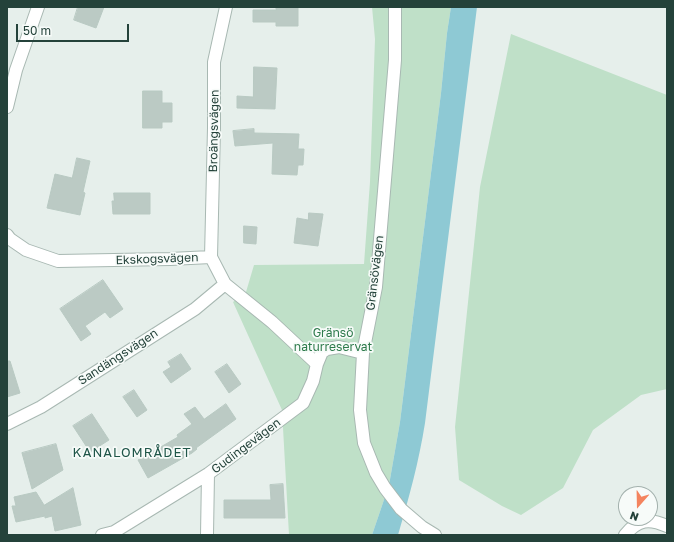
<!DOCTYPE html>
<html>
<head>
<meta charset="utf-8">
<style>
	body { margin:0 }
	#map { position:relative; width:674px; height:542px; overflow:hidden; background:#e6efeb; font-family:"Golos Text",sans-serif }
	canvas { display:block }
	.frame { position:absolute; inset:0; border:8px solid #24423a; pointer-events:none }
	.north { position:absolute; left:618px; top:486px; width:40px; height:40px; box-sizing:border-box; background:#f7fbf9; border:1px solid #a3b1ad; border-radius:50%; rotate:200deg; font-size:11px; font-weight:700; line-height:16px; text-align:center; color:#24423a }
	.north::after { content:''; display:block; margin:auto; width:14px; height:18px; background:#f4845f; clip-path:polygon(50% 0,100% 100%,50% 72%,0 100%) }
	.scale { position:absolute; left:16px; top:24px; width:113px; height:18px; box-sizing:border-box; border:2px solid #24423a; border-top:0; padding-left:5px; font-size:12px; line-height:14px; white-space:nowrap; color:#24423a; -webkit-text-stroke:3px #f7fbf9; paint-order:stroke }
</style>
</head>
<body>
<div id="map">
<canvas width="674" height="542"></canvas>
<div class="frame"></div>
<div class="north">N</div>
<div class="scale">50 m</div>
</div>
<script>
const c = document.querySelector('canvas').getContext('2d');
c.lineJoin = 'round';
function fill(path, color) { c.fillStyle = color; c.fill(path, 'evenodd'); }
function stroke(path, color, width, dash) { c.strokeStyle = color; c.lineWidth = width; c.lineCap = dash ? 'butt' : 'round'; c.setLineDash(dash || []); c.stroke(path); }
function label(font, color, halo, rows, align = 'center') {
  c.font = font + ' "Golos Text",sans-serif'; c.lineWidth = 3.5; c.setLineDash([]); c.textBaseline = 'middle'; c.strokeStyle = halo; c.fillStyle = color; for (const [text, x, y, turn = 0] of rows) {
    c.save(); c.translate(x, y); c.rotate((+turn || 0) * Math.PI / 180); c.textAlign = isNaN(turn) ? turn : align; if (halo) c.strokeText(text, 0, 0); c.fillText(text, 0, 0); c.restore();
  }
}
const green = new Path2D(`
	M 372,7 L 451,7 L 447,33 L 441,93 L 400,422 L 389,485 L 372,535 L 289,535 L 282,410 L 233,302 L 246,292 L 254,265 L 364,264 L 370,182 L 375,39 Z
	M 511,34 L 667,95 L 667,389 L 641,395 L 593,430 L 563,488 L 521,515 L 502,506 L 459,480 L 455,427 L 480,187 Z`);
const water = new Path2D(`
	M 451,7 L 477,7 L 425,423 C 419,461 409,498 398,535 L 372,535 L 389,485 L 400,422 L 441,93 L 447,33 Z`);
const building = new Path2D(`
	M 78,7 L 104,7 L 96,28 L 74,20 Z
	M 276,7 L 298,7 L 298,26 L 276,26 L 276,22 L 253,22 L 253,10 L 276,10 Z
	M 254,67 L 277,68 L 275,109 L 237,108 L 237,96 L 253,97 Z
	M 143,91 L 162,91 L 162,103 L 172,103 L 172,122 L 162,122 L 162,128 L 143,128 Z
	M 254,129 L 254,133 L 299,134 L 298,149 L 304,149 L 303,165 L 298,165 L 297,175 L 272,174 L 273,143 L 235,146 L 233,131 Z
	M 77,158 L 90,161 L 83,192 L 85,193 L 80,215 L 47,208 L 55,174 L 72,178 Z
	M 114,193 L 150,193 L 150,214 L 113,214 L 112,201 L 114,201 Z
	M 309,213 L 323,214 L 318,246 L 294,243 L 297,218 L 308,220 Z
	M 244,226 L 257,227 L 256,244 L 244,243 Z
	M 103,280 L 123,309 L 110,318 L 105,312 L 85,326 L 91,334 L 81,341 L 60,309 Z
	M 181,354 L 191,369 L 171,383 L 163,372 L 171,367 L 168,362 Z
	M 7,361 L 10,361 L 20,393 L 7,397 Z
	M 227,364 L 241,384 L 229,393 L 215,372 Z
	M 134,390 L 147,410 L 137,417 L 123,397 Z
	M 226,404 L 236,419 L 196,448 L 197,449 L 192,453 L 148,478 L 138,460 L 178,437 L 177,435 L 192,424 L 184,414 L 195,407 L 204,419 Z
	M 92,414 L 109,440 L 90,452 L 73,426 Z
	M 56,444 L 63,470 L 32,489 L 22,453 Z
	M 283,484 L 285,518 L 224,518 L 224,500 L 271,500 L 270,485 Z
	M 73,488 L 81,525 L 55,531 L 52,516 L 45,518 L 45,516 L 16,522 L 12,506 L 16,506 L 14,497 L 36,492 L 44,505 Z`);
const minor = new Path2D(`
	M 395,7 L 395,60 L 376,287 L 363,353 L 360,410 L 364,443 L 376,473 L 385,488 L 401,509 L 422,527 L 435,535
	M 7,107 L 16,70 L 38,7
	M 7,235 L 10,239 L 26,250 L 58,261 L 170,259 L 211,257 L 225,284 L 272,322 L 317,364
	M 211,257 L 214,128 L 214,62 L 226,7
	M 7,424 L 41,407 L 195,309 L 225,284
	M 102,535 L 114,532 L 208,474 L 303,403 L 313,381 L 317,364 L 322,352 L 327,349 L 339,347 L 363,353
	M 207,535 L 208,474
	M 625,535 C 638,519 649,518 667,526`);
const streetNames = [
	["Broängsvägen",214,131,-89],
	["Ekskogsvägen",157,259,-2],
	["Gränsövägen",375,273,-83],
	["Sandängsvägen",118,357,-33],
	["Gudingevägen",246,446,-37]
];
const parkNames = [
	["Gränsö",333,333],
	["naturreservat",333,347]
];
const neighbourhoodNames = [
	["KANALOMRÅDET",132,453]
];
fill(green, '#bfe0c8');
fill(water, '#8ec9d4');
fill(building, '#bbcac4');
stroke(building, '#b8c9c2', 1);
stroke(minor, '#a8b8b2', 14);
stroke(minor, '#fff', 12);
label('12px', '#24423a', '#f7fbf9', streetNames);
label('12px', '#2d7a4b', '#f7fbf9', parkNames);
c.letterSpacing = '1px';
label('13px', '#1f5548', '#f7fbf9', neighbourhoodNames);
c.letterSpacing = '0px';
</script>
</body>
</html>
